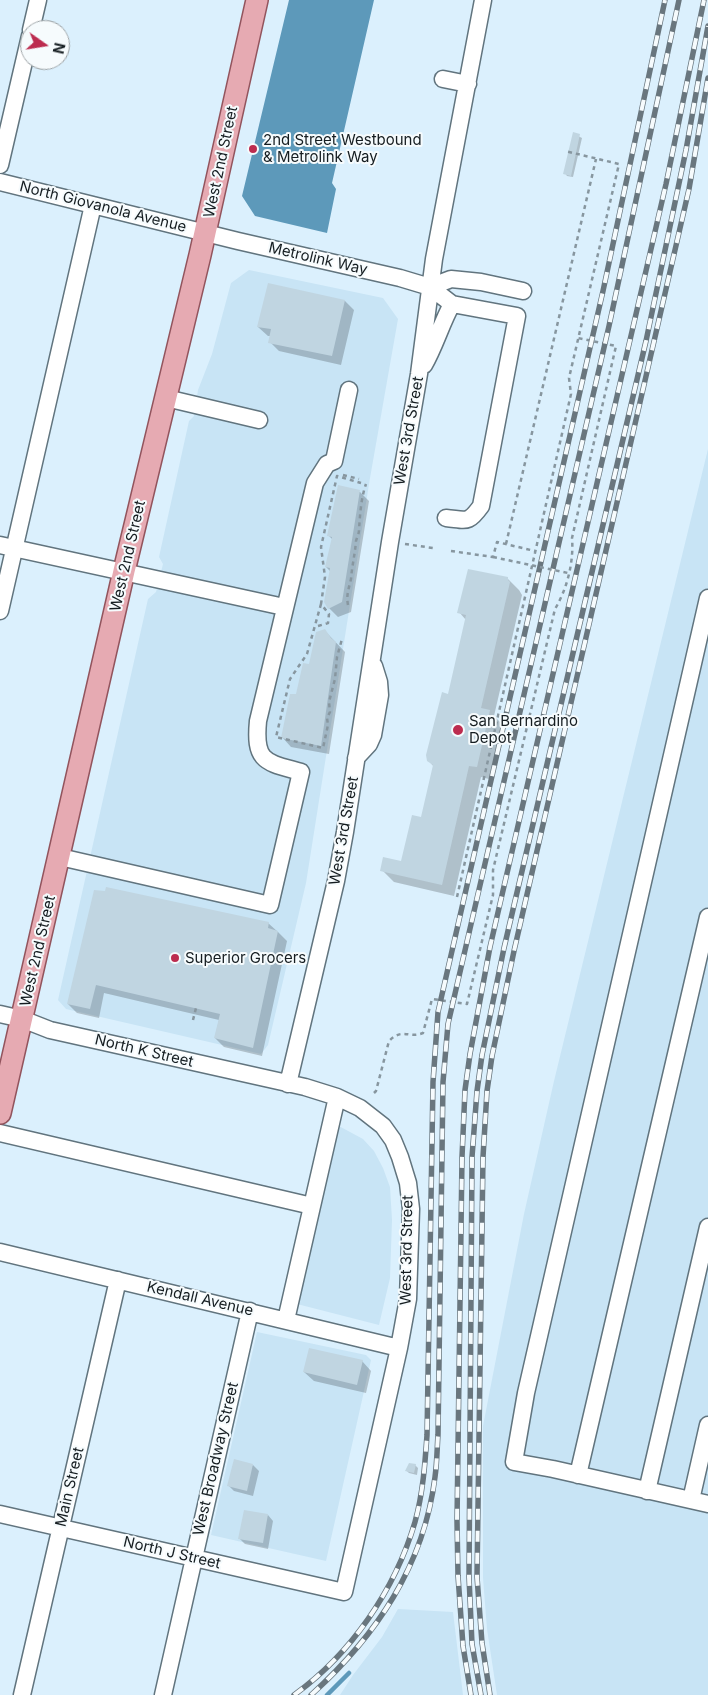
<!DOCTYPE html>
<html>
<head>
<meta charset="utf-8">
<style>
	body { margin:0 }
	#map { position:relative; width:708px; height:1695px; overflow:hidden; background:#dbf0fd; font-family:Inter,sans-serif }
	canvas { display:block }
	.north { position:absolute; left:20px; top:20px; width:50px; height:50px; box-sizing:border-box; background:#f6fbfd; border:1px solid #9ca2a5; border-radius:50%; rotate:103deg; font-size:14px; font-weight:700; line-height:20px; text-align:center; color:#151d21 }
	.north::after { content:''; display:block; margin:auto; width:18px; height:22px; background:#bc2c4f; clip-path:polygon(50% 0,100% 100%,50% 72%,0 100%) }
</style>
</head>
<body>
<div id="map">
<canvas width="708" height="1695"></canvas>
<div class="north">N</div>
</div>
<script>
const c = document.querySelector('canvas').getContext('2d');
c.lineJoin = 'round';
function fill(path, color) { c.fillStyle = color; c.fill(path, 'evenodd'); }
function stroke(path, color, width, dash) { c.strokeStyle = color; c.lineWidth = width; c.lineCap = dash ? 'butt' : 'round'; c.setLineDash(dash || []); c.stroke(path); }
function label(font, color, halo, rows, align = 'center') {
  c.font = font + ' Inter,sans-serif'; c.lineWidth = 4; c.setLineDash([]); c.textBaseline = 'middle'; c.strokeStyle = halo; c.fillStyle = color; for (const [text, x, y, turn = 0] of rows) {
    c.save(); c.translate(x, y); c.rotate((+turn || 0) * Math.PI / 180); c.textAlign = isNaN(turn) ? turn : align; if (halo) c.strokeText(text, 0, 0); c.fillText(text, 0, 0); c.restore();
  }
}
const built = new Path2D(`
	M 249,270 L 383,298 L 398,319 L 370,478 L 306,883 L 268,1045 L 261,1054 L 66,1009 L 58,1000 L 148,599 L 156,592 L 163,564 L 159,557 L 189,421 L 194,416 L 198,390 L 212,354 L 231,283 Z
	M 708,449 L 708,1695 L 497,1695 L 487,1629 L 483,1578 L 483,1426 L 524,1214 L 554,1081 Z
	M 337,1125 L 363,1139 L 374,1151 L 383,1168 L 390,1187 L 392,1220 L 390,1278 L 379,1325 L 297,1304 Z
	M 257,1332 L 366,1355 L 371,1360 L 326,1561 L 211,1535 Z
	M 398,1609 L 453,1612 L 463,1695 L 340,1695 L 353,1675 L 382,1637 Z`);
const water = new Path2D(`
	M 289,0 L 374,0 L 332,183 L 336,189 L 327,233 L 255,216 L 242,196 Z`);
const shadow = new Path2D(`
	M 574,134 L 582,138 L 573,177 L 567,176 L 565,173 Z
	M 269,285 L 345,301 L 354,310 L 341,365 L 279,351 L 270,342 L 271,336 L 268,336 L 258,327 Z
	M 339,487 L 360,492 L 369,501 L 351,612 L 338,617 L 329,608 L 331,572 L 326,567 L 333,540 L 329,536 Z
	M 507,578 L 519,590 L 522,595 L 494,716 L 502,724 L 489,779 L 481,777 L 454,896 L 394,882 L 382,870 L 402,863 L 422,818 L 434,767 L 428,760 L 449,695 L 466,620 L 459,612 Z
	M 325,631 L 345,652 L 329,754 L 291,747 L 282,737 L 297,696 Z
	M 95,891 L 268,923 L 278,932 L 287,941 L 262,1056 L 224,1047 L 215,1038 L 219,1020 L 104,993 L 99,1018 L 77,1013 L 68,1004 Z
	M 362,1361 L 371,1371 L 366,1393 L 314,1381 L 304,1372 Z
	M 253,1465 L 259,1471 L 253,1496 L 234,1491 L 228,1485 Z
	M 415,1465 L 418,1468 L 417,1475 L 409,1473 L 406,1470 Z
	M 268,1515 L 273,1521 L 268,1549 L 245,1544 L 239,1538 Z`);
const stream = new Path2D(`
	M 327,1695 L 349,1673`);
const building = new Path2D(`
	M 573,132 L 580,134 L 571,176 L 563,174 Z
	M 268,283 L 345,300 L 332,356 L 268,343 L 271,329 L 257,327 Z
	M 338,485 L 360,490 L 342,602 L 328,609 L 324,602 L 330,568 L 325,567 L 332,537 L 327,536 Z
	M 468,569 L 508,577 L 508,580 L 510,582 L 481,708 L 490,710 L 477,767 L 469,766 L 442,885 L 380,871 L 383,857 L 401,861 L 412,815 L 421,817 L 433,765 L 427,761 L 426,755 L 442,692 L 448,694 L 466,615 L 457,613 Z
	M 325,629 L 331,638 L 336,642 L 321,746 L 281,738 L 290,694 L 296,694 L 303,663 L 309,664 L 316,632 Z
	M 106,887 L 269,922 L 268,928 L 278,931 L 253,1048 L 214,1038 L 220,1014 L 96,985 L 90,1009 L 67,1004 L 94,890 L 105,891 Z
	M 309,1348 L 363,1360 L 357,1385 L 303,1372 Z
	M 234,1459 L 253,1464 L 247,1491 L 227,1486 Z
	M 409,1463 L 416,1464 L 414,1473 L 405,1471 Z
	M 244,1510 L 268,1514 L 263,1543 L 238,1539 Z`);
const path = new Path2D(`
	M 343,475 L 359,479
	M 405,544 L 433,548
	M 506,544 L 596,159
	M 451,551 L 493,557 L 497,542 L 535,551
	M 321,604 L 307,654 L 290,679 L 276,737 L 323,748 L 328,725 L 327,718 L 330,712 L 329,702 L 335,679 L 337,657 L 342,639
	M 348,605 C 346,595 349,588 351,579 C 352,566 355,554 356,541 C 357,537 359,534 359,530 C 360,515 361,498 366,484
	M 318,626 L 328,623 L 329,614 L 321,604 L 325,577 L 321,547 L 337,476 L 361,483
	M 457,897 L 571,394 L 569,378 L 619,164 L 565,151
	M 193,1020 L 196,1008
	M 374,1093 L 376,1091 L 389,1041 C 403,1027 409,1039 423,1033 L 432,999 L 467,1004 L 493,895 L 493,870 L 555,609 C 567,589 574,562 572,538 L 616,346 L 578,338`);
const minor = new Path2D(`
	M 31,30 L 38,0
	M 443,79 L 468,84
	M 0,165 L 30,36
	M 0,182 L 238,241 L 400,278 L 430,287 L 452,304 L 517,316 L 481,506 C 468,524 467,520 446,518
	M 430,287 L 451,279 L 481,282 L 523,291
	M 424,365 C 435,346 441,324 452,304
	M 166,398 L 259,420
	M 0,545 L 284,607
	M 708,598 L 526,1393 L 514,1462 L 553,1469 L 708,1504
	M 0,611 L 93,205
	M 356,758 L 369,744 L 373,735 L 380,695 L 379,682 L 374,666
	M 60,857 L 270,905 L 301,772 C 266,762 254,763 258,721 L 315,483 L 327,464 L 334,461 L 349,390
	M 0,1014 L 22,1019 L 50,1030 L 305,1087 L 337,1097 L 360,1108 L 383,1126 L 393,1140 L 400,1157 L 408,1183 L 411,1209 L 408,1299 L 399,1348 L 344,1592 L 0,1514
	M 288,1084 L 336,881 L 345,832 L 390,542 L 419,374 L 434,259 L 483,0
	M 0,1133 L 312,1206
	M 0,1252 L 399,1348
	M 286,1320 L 337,1097
	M 578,1475 L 708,917
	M 647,1491 L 708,1227
	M 691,1500 L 708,1425
	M 22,1695 L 118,1280
	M 163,1695 L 250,1311`);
const major = new Path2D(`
	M 0,1113 L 124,571 L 200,255 L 257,0`);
const rail = new Path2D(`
	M 294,1695 C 351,1654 395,1590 415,1522 C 423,1493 425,1464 427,1435 L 433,1082 L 438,1012 L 603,291 L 665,0
	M 311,1695 C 376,1636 424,1566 435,1477 C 437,1463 437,1449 438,1435 L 443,1082 L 448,1024 L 609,326 L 679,0
	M 471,1695 L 463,1646 L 458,1576 L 457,1521 L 462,1157 L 465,1090 L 470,1054 L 490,947 L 666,184 L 704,0
	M 481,1695 L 472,1644 L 469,1577 L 472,1157 L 477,1091 L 482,1055 L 504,948 L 646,341 L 686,150 L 708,26
	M 490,1695 L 482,1643 L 477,1577 L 483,1157 L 487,1091 L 492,1056 L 514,951 L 689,189 L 708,78`);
const pathBridge = new Path2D(`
	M 493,557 L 568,573`);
const markers = [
	[253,149,5,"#bc2c4f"],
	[458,730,6,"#bc2c4f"],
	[175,958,5,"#bc2c4f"]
];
const poiNames = [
	["2nd Street Westbound",263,140],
	["& Metrolink Way",263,157],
	["San Bernardino",469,721],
	["Depot",469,738],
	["Superior Grocers",185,958]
];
const streetNames = [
	["West 2nd Street",221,162,-78],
	["North Giovanola Avenue",103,207,14],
	["Metrolink Way",318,259,13],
	["West 3rd Street",409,431,-80],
	["West 2nd Street",128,556,-77],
	["West 3rd Street",344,831,-80],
	["West 2nd Street",38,951,-77],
	["North K Street",144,1051,13],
	["West 3rd Street",407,1250,-89],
	["Kendall Avenue",200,1299,13],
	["West Broadway Street",216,1459,-77],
	["Main Street",70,1487,-77],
	["North J Street",172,1553,13]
];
fill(built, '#c8e4f5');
fill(water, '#5d99ba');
fill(shadow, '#0003');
stroke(stream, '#5d99ba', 4.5);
fill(building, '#c0d5e1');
stroke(minor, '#61747e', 19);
stroke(major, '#92545d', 24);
stroke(path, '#87969f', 2.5, [4, 4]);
stroke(minor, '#fff', 16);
stroke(major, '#e6aab2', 21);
stroke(rail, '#69767e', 5.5);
stroke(rail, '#f6fbfd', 4, [11]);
stroke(pathBridge, '#87969f', 2.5, [4, 4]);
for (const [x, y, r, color] of markers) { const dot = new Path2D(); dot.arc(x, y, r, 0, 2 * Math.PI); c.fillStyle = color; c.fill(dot); stroke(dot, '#f6fbfd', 2); }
label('15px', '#151d21', '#f6fbfd', poiNames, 'left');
label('15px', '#151d21', '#f6fbfd', streetNames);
</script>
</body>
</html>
